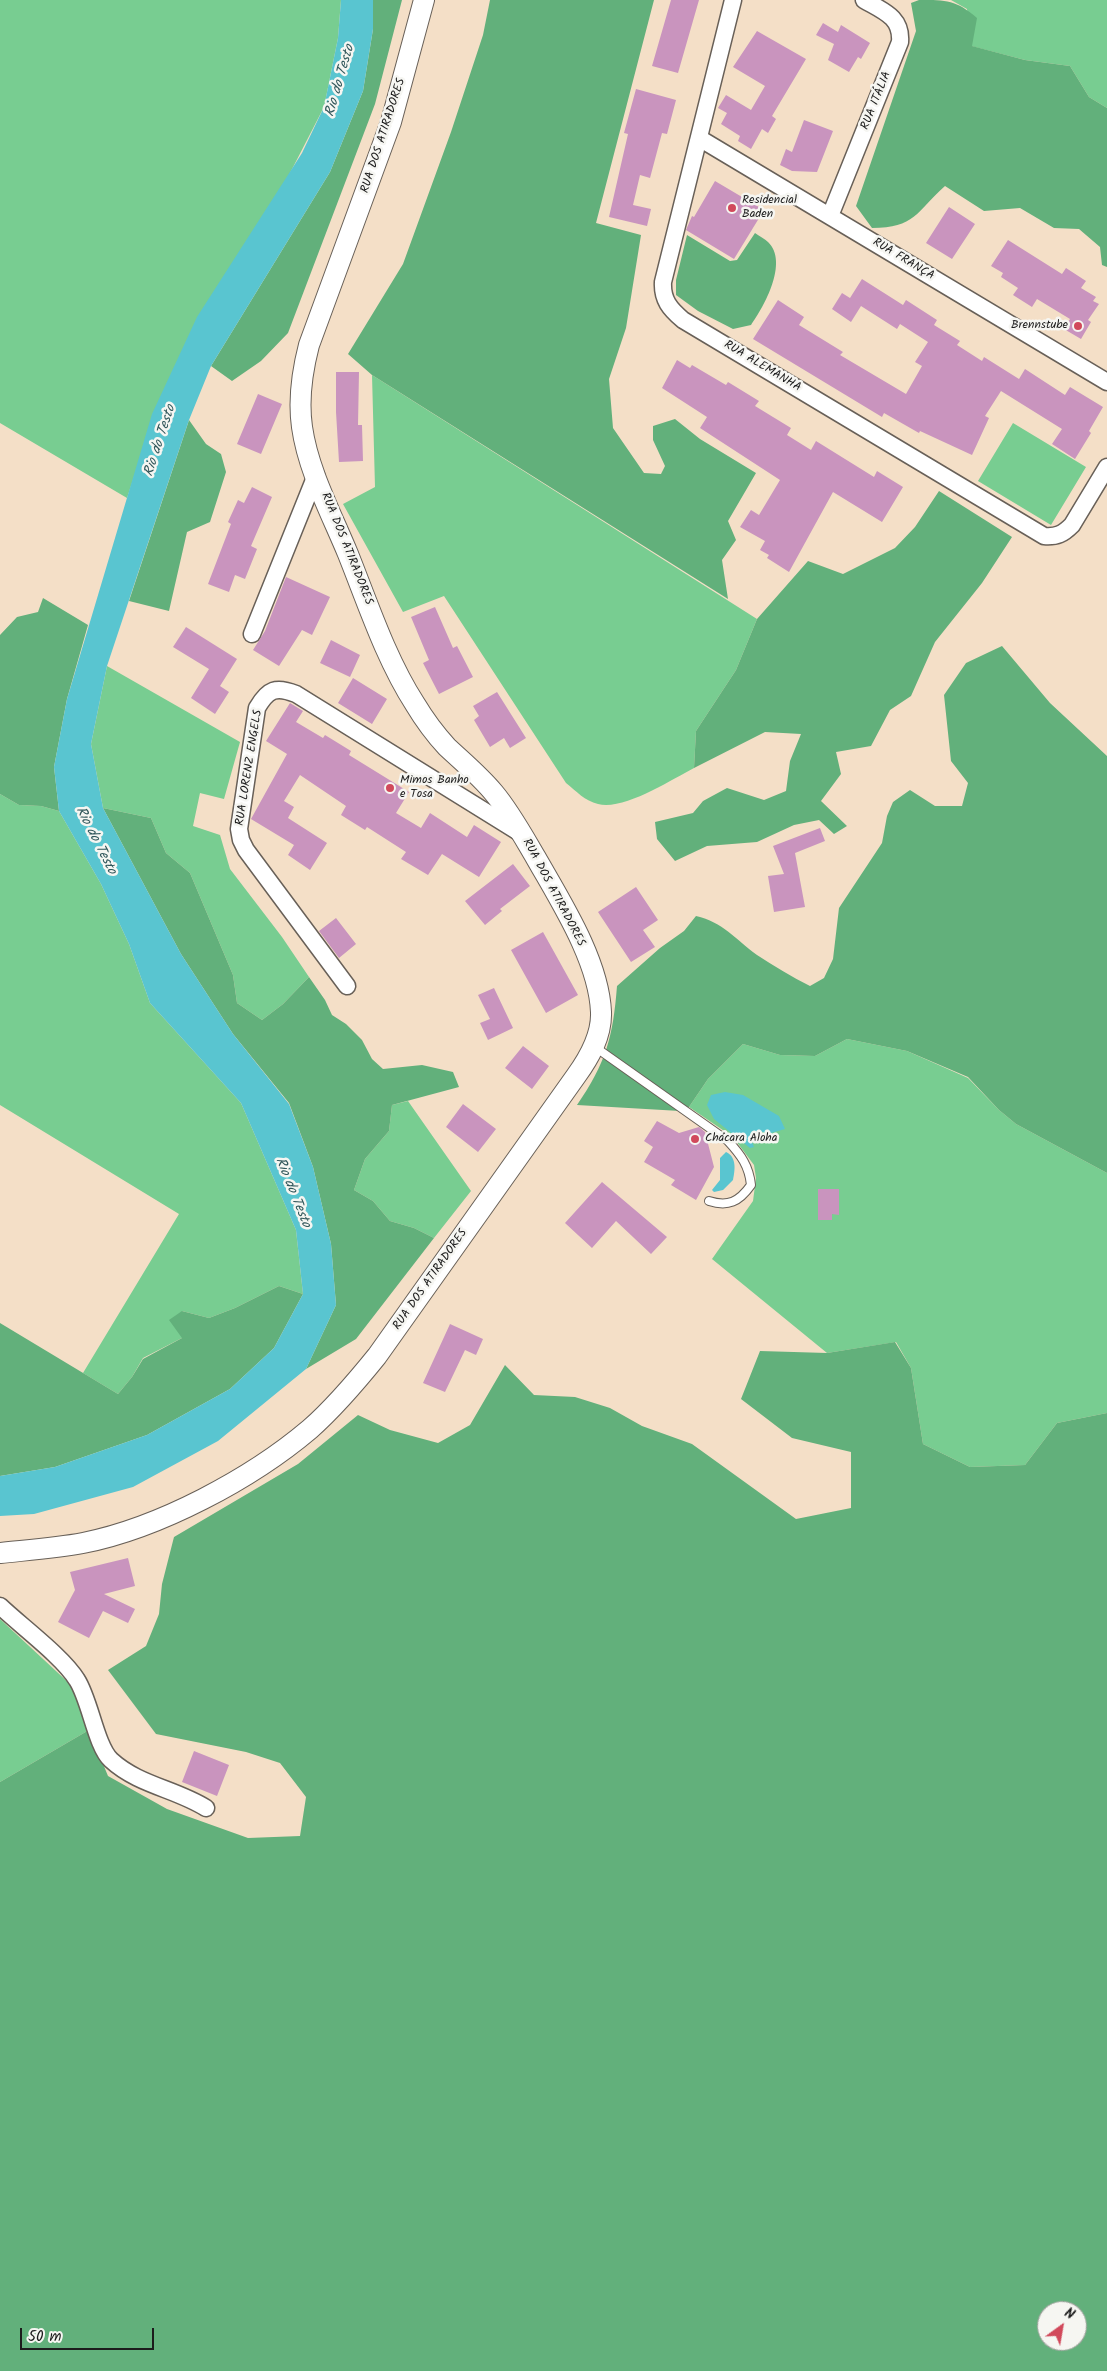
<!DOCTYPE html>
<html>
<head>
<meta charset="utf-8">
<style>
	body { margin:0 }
	#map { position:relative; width:1107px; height:2371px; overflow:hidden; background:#f4dfc7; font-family:Kalam,sans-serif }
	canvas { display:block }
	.north { position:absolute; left:1037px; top:2301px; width:50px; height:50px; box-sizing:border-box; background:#f6f6f2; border:1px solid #9f9f9c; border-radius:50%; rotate:32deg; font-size:14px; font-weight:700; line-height:20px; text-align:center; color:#1c1c1c }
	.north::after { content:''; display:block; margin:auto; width:18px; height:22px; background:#d1495b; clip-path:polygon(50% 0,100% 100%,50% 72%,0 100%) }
	.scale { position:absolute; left:20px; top:2328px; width:134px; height:22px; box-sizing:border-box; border:2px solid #1c1c1c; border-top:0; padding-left:6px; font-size:15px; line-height:18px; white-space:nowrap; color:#1c1c1c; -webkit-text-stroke:4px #f6f6f2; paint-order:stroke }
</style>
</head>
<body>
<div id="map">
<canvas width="1107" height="2371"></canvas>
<div class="north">N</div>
<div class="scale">50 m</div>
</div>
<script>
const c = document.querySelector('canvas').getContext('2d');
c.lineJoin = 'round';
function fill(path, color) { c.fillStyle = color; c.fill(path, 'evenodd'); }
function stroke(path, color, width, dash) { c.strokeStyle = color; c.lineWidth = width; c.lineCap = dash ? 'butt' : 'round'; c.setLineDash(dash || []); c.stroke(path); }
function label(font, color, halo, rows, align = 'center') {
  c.font = font + ' Kalam,sans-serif'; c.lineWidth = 5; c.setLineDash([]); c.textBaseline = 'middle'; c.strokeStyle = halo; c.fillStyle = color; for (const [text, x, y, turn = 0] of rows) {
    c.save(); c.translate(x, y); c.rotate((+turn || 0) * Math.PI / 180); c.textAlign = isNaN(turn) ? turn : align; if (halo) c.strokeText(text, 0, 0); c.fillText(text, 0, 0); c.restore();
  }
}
const green = new Path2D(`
	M 0,0 L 341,0 L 338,38 L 324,107 L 135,474 L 127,498 L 0,423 Z
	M 951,0 L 1107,0 L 1107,108 L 1089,97 L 1070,66 L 1025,60 L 971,46 L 967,9 Z
	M 372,375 L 757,619 L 736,670 L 696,731 L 694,768 C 671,780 623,811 598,804 C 585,801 576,791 566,783 L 444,596 L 403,612 L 343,504 L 375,487 Z
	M 1013,423 L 1086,467 L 1051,525 L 978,481 Z
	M 107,666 L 240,742 L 224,799 L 200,793 L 193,826 L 220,835 L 230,869 L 282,937 L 309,977 L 283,1004 L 262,1020 L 237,1003 L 233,975 L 190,873 L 166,853 L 151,818 L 103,808 L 91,744 Z
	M 0,794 L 19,805 L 41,806 L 59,811 L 101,884 L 129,944 L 150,1003 L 241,1103 L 296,1230 L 303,1294 L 279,1286 L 235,1308 L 209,1318 L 182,1311 L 182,1338 L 143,1358 L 132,1377 L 118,1394 L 83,1373 L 179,1214 L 0,1105 Z
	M 847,1039 L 907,1051 L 968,1078 L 999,1110 L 1016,1124 L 1107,1173 L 1107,1413 L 1057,1423 L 1025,1465 L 970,1467 L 923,1444 L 911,1368 L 896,1342 L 827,1353 L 712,1259 L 753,1201 L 756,1178 L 754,1165 L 733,1137 L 689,1107 L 708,1079 L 743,1044 L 780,1055 L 815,1056 Z
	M 408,1101 L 471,1191 L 434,1238 L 414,1228 L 390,1221 L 373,1201 L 354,1190 L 365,1159 L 389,1131 L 392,1105 Z
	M 0,1619 L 71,1685 L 89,1730 L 0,1782 Z`);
const forest = new Path2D(`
	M 373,0 L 402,0 L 375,104 L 288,333 L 261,361 L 232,381 L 211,366 L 330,172 L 363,91 L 373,29 Z
	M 490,0 L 654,0 L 596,223 L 641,235 L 626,328 L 609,379 L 613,428 L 644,473 L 661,474 L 665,466 L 653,440 L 653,426 L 675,419 L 700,439 L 756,473 L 728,521 L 736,540 L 722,560 L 728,599 L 372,375 L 348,354 L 403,264 L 451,132 L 483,35 Z
	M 919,0 C 947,0 956,0 977,18 L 972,46 L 1025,60 L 1070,66 L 1089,97 L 1107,108 L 1107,267 L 1102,265 L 1100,247 L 1079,229 L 1054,228 L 1020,208 L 984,211 L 945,186 C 916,212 915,228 872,228 L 856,206 L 916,31 L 911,3 Z
	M 755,233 C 759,236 765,239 768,242 C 789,262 764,307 751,325 L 733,329 L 698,311 L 676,295 L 676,280 L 687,235 L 730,261 L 737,260 Z
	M 189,420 L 206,444 L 221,454 L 226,472 L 210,522 L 187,532 L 169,611 L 129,601 Z
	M 939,491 L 1012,537 L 982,583 L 935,642 L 911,696 L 890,710 L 871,746 L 836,752 L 841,774 L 821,801 L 847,826 L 834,834 L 819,820 L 794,825 L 757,842 L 707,846 L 675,861 L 657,839 L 655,822 L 693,813 L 703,801 L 727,788 L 764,800 L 786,791 L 790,761 L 801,734 L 765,732 L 694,768 L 696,731 L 736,670 L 757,619 L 808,561 L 843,574 L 895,548 L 915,527 Z
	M 43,598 L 88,625 L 67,699 L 54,767 L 59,811 L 41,806 L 19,805 L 0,794 L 0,635 L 17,617 L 38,612 Z
	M 1002,646 L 1050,703 L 1107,756 L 1107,1173 L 1016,1124 L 999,1110 L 968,1077 L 907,1051 L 847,1039 L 815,1056 L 780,1055 L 743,1044 L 708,1079 L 689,1107 L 680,1111 L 577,1105 C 606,1063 613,1037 617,986 L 660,948 L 684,931 L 696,916 C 723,922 735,939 757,955 C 774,966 792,977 810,986 L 824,978 L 833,959 L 839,908 L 882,843 L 887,816 L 893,802 L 910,790 L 935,806 L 962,806 L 968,783 L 951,761 L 944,695 L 966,663 Z
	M 103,808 L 151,818 L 166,853 L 190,873 L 233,975 L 237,1003 L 262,1020 L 283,1004 L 309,977 L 325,1000 L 332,1015 L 346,1024 L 362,1040 L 372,1059 L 383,1069 L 422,1065 L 453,1072 L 459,1087 L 392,1105 L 389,1131 L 365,1159 L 354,1190 L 373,1201 L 390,1221 L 414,1228 L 434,1238 L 356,1339 L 306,1369 L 336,1305 L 331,1244 L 313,1167 L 289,1103 L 233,1034 L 181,954 Z
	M 279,1286 L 303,1294 L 274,1348 L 230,1389 L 147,1435 L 55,1467 L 0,1476 L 0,1323 L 118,1394 L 132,1377 L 143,1359 L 182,1338 L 169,1320 L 182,1311 L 209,1318 L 235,1308 Z
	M 895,1342 L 911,1368 L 923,1444 L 970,1467 L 1025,1465 L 1057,1423 L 1107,1413 L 1107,2371 L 0,2371 L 0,1782 L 89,1730 L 108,1776 L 167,1809 L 248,1838 L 300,1836 L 306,1797 L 280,1763 L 246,1752 L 156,1734 L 108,1670 L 146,1646 L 159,1614 L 162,1584 L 174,1537 L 298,1464 L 358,1415 L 390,1430 L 438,1443 L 470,1425 L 505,1365 L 534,1395 L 575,1397 L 610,1408 L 642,1426 L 692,1444 L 796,1519 L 851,1508 L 851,1452 L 792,1438 L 741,1399 L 760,1351 L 827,1353 ZM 1047,2311 L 1077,2311 L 1077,2341 L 1047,2341 Z`);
const water = new Path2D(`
	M 341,0 L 373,0 L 373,29 L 363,91 L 330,172 L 211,366 L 189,420 L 107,666 L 91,744 L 103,808 L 181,954 L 233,1034 L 289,1104 L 313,1167 L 331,1244 L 336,1305 L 306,1369 L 218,1441 L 133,1487 L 34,1514 L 0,1516 L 0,1476 L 55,1467 L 147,1435 L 230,1389 L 274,1348 L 303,1294 L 296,1230 L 241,1103 L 150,1003 L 129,944 L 101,884 L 59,811 L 54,767 L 67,699 L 152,414 L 197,317 L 302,153 L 324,107 L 338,38 Z
	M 725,1092 L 743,1095 L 779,1116 L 785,1129 L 771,1133 L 753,1131 L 750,1137 L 754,1147 L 750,1148 L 714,1119 L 707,1105 L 711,1095 Z
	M 726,1152 C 737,1157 735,1170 733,1180 L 723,1190 L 714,1192 L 712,1190 L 720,1180 L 720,1158 Z`);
const building = new Path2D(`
	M 671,0 L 699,0 L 678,73 L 652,66 Z
	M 823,23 L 838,32 L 841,25 L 870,43 L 861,59 L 858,57 L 849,72 L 828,60 L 834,44 L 816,35 Z
	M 757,31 L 806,59 L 772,116 L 776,119 L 768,133 L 762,129 L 751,149 L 738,141 L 740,136 L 721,124 L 727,113 L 718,108 L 726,95 L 751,110 L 765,86 L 733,67 Z
	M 636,89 L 676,100 L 667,134 L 662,133 L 650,178 L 640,175 L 633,205 L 651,209 L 647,226 L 609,217 L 628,134 L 624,133 Z
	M 804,120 L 833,131 L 817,172 L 792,171 L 780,165 L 786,149 L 792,152 Z
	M 715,181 L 764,210 L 734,259 L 686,230 L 692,216 L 694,217 Z
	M 949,207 L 975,224 L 952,259 L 926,243 Z
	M 1008,240 L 1062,274 L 1066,268 L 1086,281 L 1081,288 L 1096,297 L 1093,301 L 1099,304 L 1088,320 L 1091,322 L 1081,339 L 1064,329 L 1070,319 L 1037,299 L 1032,307 L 1013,295 L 1018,288 L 1001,277 L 1003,273 L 991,266 Z
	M 862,279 L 903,305 L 906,300 L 937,320 L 934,325 L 960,341 L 957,345 L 982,361 L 984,357 L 1019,379 L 1025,369 L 1065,395 L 1070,387 L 1103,407 L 1089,431 L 1091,433 L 1075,459 L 1052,444 L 1062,429 L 1001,391 L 985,416 L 989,418 L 972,455 L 920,431 L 919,433 L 884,413 L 882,417 L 753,339 L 778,300 L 804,317 L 799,325 L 843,352 L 840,355 L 906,394 L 922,366 L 915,362 L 928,342 L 900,324 L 897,329 L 861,306 L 851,322 L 832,309 L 842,293 L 850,298 Z
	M 677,360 L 690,368 L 692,365 L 726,385 L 728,382 L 759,401 L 755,406 L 791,428 L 787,435 L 811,450 L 816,441 L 874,477 L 877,471 L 903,487 L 882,522 L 833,492 L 789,572 L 767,558 L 769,555 L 760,550 L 765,541 L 740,527 L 751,510 L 759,515 L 780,480 L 700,428 L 707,417 L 662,388 Z
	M 336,372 L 359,372 L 358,425 L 362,425 L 363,461 L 339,462 L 336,412 Z
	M 258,394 L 282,404 L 261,454 L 237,444 Z
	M 252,487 L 272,497 L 251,546 L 257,549 L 245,579 L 235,575 L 229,592 L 208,584 L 231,524 L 228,522 L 238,500 L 244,503 Z
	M 286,577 L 330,597 L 312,635 L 302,630 L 279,666 L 253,650 L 265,631 Z
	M 435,607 L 453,648 L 457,646 L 473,677 L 439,694 L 423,663 L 429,660 L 411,617 Z
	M 186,627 L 237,659 L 220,686 L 229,692 L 215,714 L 191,698 L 209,669 L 173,647 Z
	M 331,640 L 360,655 L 350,677 L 320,663 Z
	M 353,678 L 387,699 L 372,724 L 338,703 Z
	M 497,692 L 526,738 L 510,748 L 504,738 L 490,747 L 474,720 L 479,716 L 473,706 Z
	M 290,703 L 303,711 L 296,722 L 323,738 L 325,735 L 351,751 L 349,755 L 409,792 L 396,813 L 421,828 L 430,813 L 467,837 L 474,825 L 501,842 L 479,877 L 442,854 L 428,875 L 401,859 L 406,852 L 367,827 L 365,830 L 341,815 L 346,806 L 300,775 L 284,801 L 294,807 L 288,818 L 327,843 L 310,870 L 288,855 L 294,845 L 251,819 L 287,754 L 266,741 Z
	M 820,828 L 825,841 L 795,853 L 805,907 L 774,912 L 768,876 L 784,874 L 773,846 Z
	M 513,864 L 530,886 L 500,909 L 502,911 L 485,925 L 465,901 Z
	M 636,887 L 658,920 L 643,930 L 655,947 L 631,962 L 598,912 Z
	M 336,918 L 356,944 L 339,958 L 319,931 Z
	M 543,932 L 578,995 L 546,1013 L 511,950 Z
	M 494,988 L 513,1028 L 488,1040 L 480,1023 L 490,1019 L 478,995 Z
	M 523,1046 L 549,1066 L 532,1089 L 505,1068 Z
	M 463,1104 L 496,1129 L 478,1152 L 446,1127 Z
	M 657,1121 L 679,1133 L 699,1127 L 705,1132 L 714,1167 L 696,1200 L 671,1185 L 675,1180 L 644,1162 L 653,1147 L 644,1141 Z
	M 602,1182 L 667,1237 L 651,1254 L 616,1221 L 592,1248 L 565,1223 Z
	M 818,1189 L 839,1189 L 839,1215 L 832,1214 L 832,1220 L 818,1220 Z
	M 450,1324 L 483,1339 L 476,1355 L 465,1350 L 445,1392 L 423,1383 Z
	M 128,1558 L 135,1586 L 104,1594 L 135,1609 L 128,1623 L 103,1611 L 89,1638 L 58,1622 L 75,1590 L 70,1572 Z
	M 194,1751 L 229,1765 L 217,1796 L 182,1782 Z`);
const service = new Path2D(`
	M 595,1047 L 728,1141 C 741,1155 749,1166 751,1185 C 739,1202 728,1207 709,1201`);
const minor = new Path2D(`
	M 733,0 L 663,282 C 662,300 670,309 683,320 L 1044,536 C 1057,537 1063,534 1072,525 L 1107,467
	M 699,138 L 1107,382
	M 830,216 L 900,42 C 902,17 883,11 864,0
	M 252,634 L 316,475
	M 347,986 L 246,850 L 241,840 L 239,829 L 257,708 C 268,689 276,686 296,694 L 520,833
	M 0,1606 C 21,1626 63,1657 77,1680 C 90,1700 96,1746 111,1760 C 138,1785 176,1789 206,1808`);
const tertiary = new Path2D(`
	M 0,1553 C 28,1550 56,1548 83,1543 C 159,1528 251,1479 310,1429 C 335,1407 356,1382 377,1356 L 576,1076 C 589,1058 602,1036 601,1012 C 599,961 561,902 536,858 C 523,836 510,812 494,793 C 480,776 463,762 447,747 C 435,734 424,719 415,704 C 386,659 368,604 348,554 C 331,513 308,470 302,427 C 298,399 302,372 309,345 L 391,122 L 424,0`);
const markers = [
	[732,208,5,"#d1495b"],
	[1078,326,5,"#d1495b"],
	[390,788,5,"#d1495b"],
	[695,1139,5,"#d1495b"]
];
const streetNames = [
	["RUA ITÁLIA",877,101,-68],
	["RUA DOS ATIRADORES",384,136,-72],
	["RUA FRANÇA",903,260,31],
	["RUA ALEMANHA",762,367,31],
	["RUA DOS ATIRADORES",346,549,68],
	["RUA LORENZ ENGELS",250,768,-81],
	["RUA DOS ATIRADORES",553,893,62],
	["RUA DOS ATIRADORES",431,1280,-55]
];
const poiNames = [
	["Residencial",742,201],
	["Baden",742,215],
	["Brennstube",1068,326,"right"],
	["Mimos Banho",400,781],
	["e Tosa",400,795],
	["Chácara Aloha",705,1139]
];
const waterNames = [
	["Rio do Testo",341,81,-74],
	["Rio do Testo",161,441,-72],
	["Rio do Testo",95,841,63],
	["Rio do Testo",292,1193,68]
];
fill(green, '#78cd91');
fill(forest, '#62b07b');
fill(water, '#59c5d0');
fill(building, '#c994be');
stroke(service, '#686058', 10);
stroke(minor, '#686058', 19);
stroke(tertiary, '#686058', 22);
stroke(service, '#fff', 8);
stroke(minor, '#fff', 16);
stroke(tertiary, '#fff', 20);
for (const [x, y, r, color] of markers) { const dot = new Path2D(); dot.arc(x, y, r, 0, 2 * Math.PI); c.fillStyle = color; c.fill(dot); stroke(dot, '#f6f6f2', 2); }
label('12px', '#1c1c1c', '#f6f6f2', streetNames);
label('12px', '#1c1c1c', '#f6f6f2', poiNames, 'left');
label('italic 14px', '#31575b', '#f6f6f2', waterNames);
</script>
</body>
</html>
